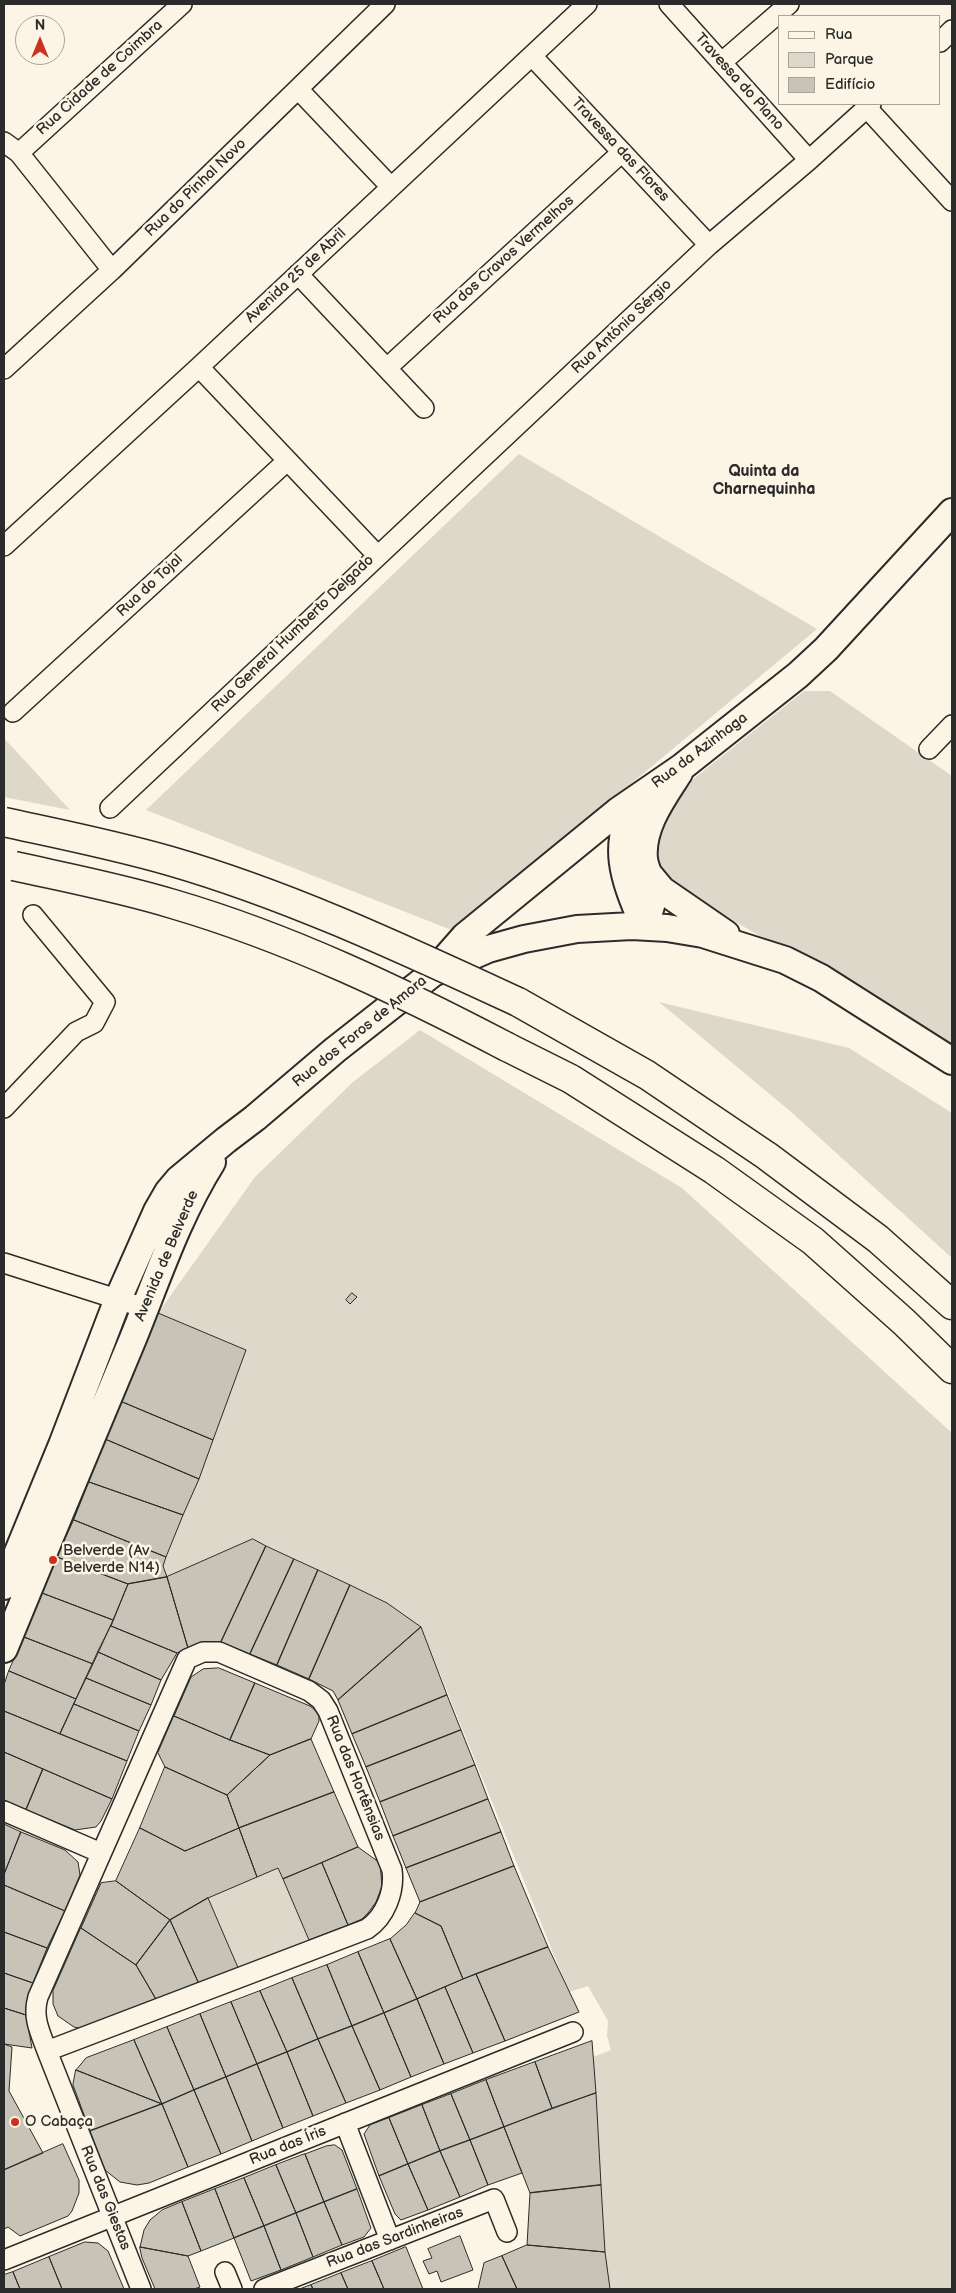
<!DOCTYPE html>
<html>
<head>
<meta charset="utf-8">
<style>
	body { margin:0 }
	#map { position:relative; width:956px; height:2293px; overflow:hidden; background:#fcf5e5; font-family:"Balsamiq Sans",sans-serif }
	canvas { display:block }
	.frame { position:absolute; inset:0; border:5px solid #2b2b2b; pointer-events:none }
	.legend { position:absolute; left:778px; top:15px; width:162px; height:90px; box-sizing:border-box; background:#fcf5e5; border:1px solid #a8a49b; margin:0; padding:6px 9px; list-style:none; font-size:15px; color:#2b2b2b }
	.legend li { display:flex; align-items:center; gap:10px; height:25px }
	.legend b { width:25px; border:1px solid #a8a49b }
	.north { position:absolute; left:15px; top:15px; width:50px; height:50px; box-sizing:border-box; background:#fcf5e5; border:1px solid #a8a49b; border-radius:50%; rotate:0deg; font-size:14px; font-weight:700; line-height:20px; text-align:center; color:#2b2b2b }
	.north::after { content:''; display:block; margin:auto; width:18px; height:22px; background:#c8321e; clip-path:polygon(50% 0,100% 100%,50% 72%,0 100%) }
</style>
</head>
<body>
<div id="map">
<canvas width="956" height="2293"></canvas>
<div class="frame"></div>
<ul class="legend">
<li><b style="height:6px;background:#fcf5e5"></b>Rua</li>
<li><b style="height:14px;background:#ded8ca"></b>Parque</li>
<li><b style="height:14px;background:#c8c3b7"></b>Edifício</li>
</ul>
<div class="north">N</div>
</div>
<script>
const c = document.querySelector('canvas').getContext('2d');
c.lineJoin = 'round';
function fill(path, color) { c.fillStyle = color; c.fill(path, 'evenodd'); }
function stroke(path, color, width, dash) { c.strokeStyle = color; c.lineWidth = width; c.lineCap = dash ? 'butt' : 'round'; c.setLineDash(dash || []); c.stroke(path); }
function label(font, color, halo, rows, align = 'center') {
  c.font = font + ' "Balsamiq Sans",sans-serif'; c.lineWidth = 5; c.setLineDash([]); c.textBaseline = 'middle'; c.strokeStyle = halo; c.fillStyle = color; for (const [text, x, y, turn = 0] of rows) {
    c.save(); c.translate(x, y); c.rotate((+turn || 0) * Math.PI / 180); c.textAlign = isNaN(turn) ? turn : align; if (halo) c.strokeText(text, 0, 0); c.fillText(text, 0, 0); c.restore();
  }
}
const green = new Path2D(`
	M 519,454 L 817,629 L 454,931 L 146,810 Z
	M 804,691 L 830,691 L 952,776 L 952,1047 L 675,887 L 659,874 L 650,850 L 678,791 Z
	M 4,738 L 70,810 L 4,797 Z
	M 659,1002 L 849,1048 L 952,1113 L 952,1258 L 790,1111 Z
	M 420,1030 L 682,1188 L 952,1433 L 952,2289 L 610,2289 L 605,2252 L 593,2057 L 611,2050 L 607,2036 L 608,2021 L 588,1986 L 569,1992 L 421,1627 L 387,1603 L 253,1539 L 167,1577 L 163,1566 L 246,1350 L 158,1313 L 255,1177 L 353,1082 Z
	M 278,1868 L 309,1940 L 239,1970 L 208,1898 Z`);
const building = new Path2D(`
	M 352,1293 L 357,1297 L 350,1304 L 346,1300 Z
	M 158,1313 L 246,1350 L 213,1440 L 120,1401 Z
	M 120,1401 L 213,1440 L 199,1479 L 105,1439 Z
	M 105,1439 L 199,1479 L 183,1515 L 89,1482 Z
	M 89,1482 L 183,1515 L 166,1557 L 74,1520 Z
	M 74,1520 L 166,1557 L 163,1566 L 167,1577 L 128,1584 L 57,1557 Z
	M 253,1539 L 266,1546 L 221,1642 L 197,1644 L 188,1648 L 167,1577 Z
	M 266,1546 L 294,1559 L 250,1654 L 221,1642 Z
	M 57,1557 L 128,1584 L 113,1620 L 42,1593 Z
	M 294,1559 L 318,1570 L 277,1665 L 250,1654 Z
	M 318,1570 L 350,1585 L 309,1679 L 277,1665 Z
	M 167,1577 L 188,1648 L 177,1653 L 111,1626 L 128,1584 Z
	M 350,1585 L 387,1603 L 421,1627 L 338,1700 L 333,1691 L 309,1679 Z
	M 42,1593 L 113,1620 L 93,1664 L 24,1637 Z
	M 111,1626 L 177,1653 L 161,1680 L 98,1652 Z
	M 421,1627 L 447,1695 L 352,1734 L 338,1700 Z
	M 24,1637 L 93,1664 L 76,1699 L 9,1671 Z
	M 98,1652 L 161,1680 L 151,1705 L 86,1678 Z
	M 219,1668 L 255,1683 L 230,1740 L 174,1716 L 191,1677 L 203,1669 Z
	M 9,1671 L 76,1699 L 60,1734 L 4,1711 L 4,1685 Z
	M 86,1678 L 151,1705 L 139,1731 L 74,1704 Z
	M 255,1683 L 310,1706 L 316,1711 L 319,1715 L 319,1721 L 311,1739 L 270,1755 L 230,1740 Z
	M 447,1695 L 461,1730 L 366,1767 L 352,1734 Z
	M 74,1704 L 139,1731 L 127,1761 L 60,1734 Z
	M 4,1711 L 127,1761 L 112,1799 L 4,1752 Z
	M 174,1716 L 230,1740 L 270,1755 L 227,1795 L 165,1767 L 158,1753 Z
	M 461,1730 L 475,1765 L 380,1802 L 366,1767 Z
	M 311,1739 L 334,1792 L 239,1828 L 227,1795 L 270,1755 Z
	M 4,1752 L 43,1769 L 26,1810 L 4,1800 Z
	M 475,1765 L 488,1799 L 393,1836 L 380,1802 Z
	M 165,1767 L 227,1795 L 239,1828 L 185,1851 L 140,1828 Z
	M 43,1769 L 112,1799 L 101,1821 L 96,1827 L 75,1830 L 26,1810 Z
	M 334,1792 L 358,1847 L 283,1879 L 278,1868 L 257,1877 L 239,1828 Z
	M 488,1799 L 501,1832 L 406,1868 L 393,1836 Z
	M 4,1824 L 21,1832 L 4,1874 Z
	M 140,1828 L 185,1851 L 239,1828 L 257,1877 L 208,1898 L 170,1920 L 116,1881 Z
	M 21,1832 L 65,1850 L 78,1862 L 80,1875 L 65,1911 L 4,1885 L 4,1875 Z
	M 501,1832 L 514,1866 L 420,1902 L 406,1868 Z
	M 358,1847 L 380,1863 L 382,1886 L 376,1902 L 368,1913 L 362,1919 L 348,1925 L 322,1863 Z
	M 322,1863 L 348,1925 L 309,1940 L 283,1879 Z
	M 514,1866 L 548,1947 L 463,1979 L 441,1926 L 415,1913 L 420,1902 Z
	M 116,1881 L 170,1920 L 136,1965 L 81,1928 L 101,1883 Z
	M 4,1885 L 65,1911 L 47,1948 L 4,1932 Z
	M 208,1898 L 239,1970 L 199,1984 L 170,1920 Z
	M 415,1913 L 441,1926 L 463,1979 L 417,1999 L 390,1939 L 406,1925 Z
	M 170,1920 L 199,1984 L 157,2001 L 136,1965 Z
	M 81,1928 L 136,1965 L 157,2001 L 83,2029 L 74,2027 L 58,2016 L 53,2004 L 53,1991 Z
	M 4,1932 L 47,1948 L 33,1983 L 4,1973 Z
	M 390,1939 L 417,1999 L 384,2013 L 358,1952 Z
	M 548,1947 L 579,2012 L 505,2041 L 476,1974 Z
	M 358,1952 L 384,2013 L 352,2026 L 327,1965 Z
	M 327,1965 L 352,2026 L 318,2039 L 292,1978 Z
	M 4,1973 L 33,1983 L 26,2006 L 26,2015 L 4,2008 Z
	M 476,1974 L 505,2041 L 473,2053 L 445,1987 Z
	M 292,1978 L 318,2039 L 287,2052 L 260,1991 Z
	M 445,1987 L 473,2053 L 444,2064 L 417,1999 Z
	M 260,1991 L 287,2052 L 257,2064 L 231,2002 Z
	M 417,1999 L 444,2064 L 411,2077 L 384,2013 Z
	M 231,2002 L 257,2064 L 226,2077 L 200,2014 Z
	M 4,2008 L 26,2015 L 32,2048 L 4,2044 Z
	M 384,2013 L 411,2077 L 380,2090 L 352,2026 Z
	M 200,2014 L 226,2077 L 194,2090 L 167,2027 Z
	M 352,2026 L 380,2090 L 346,2103 L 318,2039 Z
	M 167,2027 L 194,2090 L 162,2104 L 134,2040 Z
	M 318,2039 L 346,2103 L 313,2116 L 287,2052 Z
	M 134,2040 L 162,2104 L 76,2070 L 86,2058 Z
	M 592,2041 L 596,2093 L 552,2108 L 535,2062 Z
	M 4,2044 L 12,2047 L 9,2091 L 43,2153 L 4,2170 Z
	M 287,2052 L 313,2116 L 283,2128 L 257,2064 Z
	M 535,2062 L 552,2108 L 504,2127 L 486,2080 Z
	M 257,2064 L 283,2128 L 252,2141 L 226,2077 Z
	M 76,2070 L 162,2104 L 90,2131 L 73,2085 Z
	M 226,2077 L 252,2141 L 221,2154 L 194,2090 Z
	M 486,2080 L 504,2127 L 470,2140 L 451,2094 Z
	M 194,2090 L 221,2154 L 188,2167 L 162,2104 Z
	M 596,2093 L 601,2185 L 530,2193 L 504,2127 Z
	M 451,2094 L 470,2140 L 440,2151 L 422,2105 Z
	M 162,2104 L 188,2167 L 149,2183 L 137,2185 L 120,2182 L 105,2170 L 90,2131 Z
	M 422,2105 L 440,2151 L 408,2164 L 389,2118 Z
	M 389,2118 L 408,2164 L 379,2176 L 364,2134 L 370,2125 Z
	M 504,2127 L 522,2173 L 488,2185 L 470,2140 Z
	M 470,2140 L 488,2185 L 460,2197 L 440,2151 Z
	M 63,2144 L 79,2180 L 79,2193 L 72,2211 L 68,2216 L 20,2236 L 8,2227 L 4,2229 L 4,2170 Z
	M 335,2145 L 342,2150 L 357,2189 L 324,2202 L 305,2154 L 326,2146 Z
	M 440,2151 L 460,2197 L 428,2210 L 408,2164 Z
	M 305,2154 L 324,2202 L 296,2213 L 276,2165 Z
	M 408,2164 L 428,2210 L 401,2220 L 395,2214 L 379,2176 Z
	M 276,2165 L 296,2213 L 264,2226 L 244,2178 Z
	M 244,2178 L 264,2226 L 234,2238 L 215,2189 Z
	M 601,2185 L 605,2252 L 527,2245 L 530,2193 Z
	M 215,2189 L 234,2238 L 201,2251 L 182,2202 Z
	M 357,2189 L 371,2228 L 364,2237 L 342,2245 L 324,2202 Z
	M 182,2202 L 201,2251 L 188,2256 L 140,2247 L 144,2230 L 150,2220 L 162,2210 Z
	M 324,2202 L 342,2245 L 313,2257 L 296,2213 Z
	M 296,2213 L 313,2257 L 281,2270 L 264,2226 Z
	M 264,2226 L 281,2270 L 251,2281 L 234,2238 Z
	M 460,2236 L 473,2270 L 441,2282 L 437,2271 L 429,2274 L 423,2261 L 432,2258 L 428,2249 Z
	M 85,2242 L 98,2243 L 108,2251 L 124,2289 L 62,2289 L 49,2257 Z
	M 527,2245 L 605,2252 L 610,2289 L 517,2289 L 502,2256 Z
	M 140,2247 L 188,2256 L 200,2287 L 194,2289 L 155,2289 L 142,2258 Z
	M 406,2247 L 423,2289 L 384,2289 L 372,2261 Z
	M 502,2256 L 517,2289 L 478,2289 L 484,2263 Z
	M 49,2257 L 62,2289 L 20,2289 L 13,2272 Z
	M 372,2261 L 384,2289 L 348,2289 L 341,2273 Z
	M 13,2272 L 20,2289 L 4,2289 L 4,2275 Z
	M 341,2273 L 348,2289 L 313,2289 L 311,2285 Z
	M 311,2285 L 313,2289 L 300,2289 Z`);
const street = new Path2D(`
	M 669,4 L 809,160
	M 940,42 L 952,30
	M 532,56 L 709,245
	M 722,62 L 789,4
	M 298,89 L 391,187
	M 867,108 L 952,201
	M 4,142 L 19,153 L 112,270
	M 19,153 L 182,4
	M 298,274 L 424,408
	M 387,368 L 622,152
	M 4,369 L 112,270 L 385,4
	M 4,546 L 199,367 L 587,4
	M 378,556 L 709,245 L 809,160 L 871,104
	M 13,712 L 287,461
	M 929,749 L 952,725
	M 110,808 L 378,556 L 199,367
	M 4,1108 L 76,1032 L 94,1023 L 105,1002 L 33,915
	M 4,1263 L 145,1308
	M 4,1811 L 101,1853
	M 47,2051 L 367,1929 C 385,1917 395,1892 392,1870 L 328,1711 L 321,1700 L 309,1691 L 219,1652 L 203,1652 L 187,1659 L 38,1997 C 32,2017 40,2032 47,2051 L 141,2289
	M 345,2123 L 390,2240
	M 4,2260 L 573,2032
	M 225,2272 L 232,2289
	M 264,2289 L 494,2199 L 507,2232`);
const secondary = new Path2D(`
	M 639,797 C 609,844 624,879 644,926
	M 647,872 L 662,890 L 726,934
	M 644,926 C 649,913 655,899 652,885 C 650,876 645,868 644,859 C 641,827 663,798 679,773
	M 436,969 L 465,936 L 618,811 L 682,767 L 798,675 L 826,649 L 952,512
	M 4,1586 L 62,1445 L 118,1299 L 157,1211 L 168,1192 L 179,1179 L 226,1140 L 255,1118 L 335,1050 L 433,973 L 488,949 L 524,939 L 577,929 L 632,926 L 667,928 L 703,934 L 785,960 L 821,978 L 952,1061
	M 4,1649 C 46,1546 89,1444 132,1341 C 157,1280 177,1218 212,1162`);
const highway = new Path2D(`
	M 518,1002 L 647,1075 L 767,1156 L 878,1239 L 952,1305
	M 507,1047 L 571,1079 L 714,1170 L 813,1241 L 904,1322 L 952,1369`);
const highwayBridge = new Path2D(`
	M 4,822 C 59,834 115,845 170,861 C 291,896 405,950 518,1002
	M 14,866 C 68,878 121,888 173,904 C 289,938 400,991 507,1047`);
const markers = [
	[53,1560,5,"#c8321e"],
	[15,2122,5,"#c8321e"]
];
const streetNames = [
	["Rua Cidade de Coimbra",100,78,-42],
	["Travessa do Plano",739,82,48],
	["Travessa das Flores",620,150,47],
	["Rua do Pinhal Novo",196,188,-44],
	["Rua dos Cravos Vermelhos",504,260,-42],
	["Avenida 25 de Abril",296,276,-43],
	["Rua António Sérgio",622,327,-43],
	["Rua do Tojal",150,586,-43],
	["Rua General Humberto Delgado",293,634,-44],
	["Rua da Azinhaga",700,751,-37],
	["Rua dos Foros de Amora",360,1032,-39],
	["Avenida de Belverde",167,1256,-67],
	["Rua das Hortênsias",355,1778,68],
	["Rua das Íris",288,2146,-22],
	["Rua das Giestas",105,2198,68],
	["Rua das Sardinheiras",395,2238,-21]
];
const poiNames = [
	["Belverde (Av",63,1551],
	["Belverde N14)",63,1568],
	["O Cabaça",25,2122]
];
const neighbourhoodNames = [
	["Quinta da",764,472],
	["Charnequinha",764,490]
];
fill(green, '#ded8ca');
fill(building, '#c8c3b7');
stroke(building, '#2b2b2b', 1);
stroke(street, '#2b2b2b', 22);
stroke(secondary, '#2b2b2b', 30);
stroke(highway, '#2b2b2b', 31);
stroke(street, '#fcf5e5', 19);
stroke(secondary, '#fcf5e5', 26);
stroke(highway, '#fcf5e5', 28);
stroke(highwayBridge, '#2b2b2b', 31, []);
stroke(highwayBridge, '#fcf5e5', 28);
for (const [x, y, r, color] of markers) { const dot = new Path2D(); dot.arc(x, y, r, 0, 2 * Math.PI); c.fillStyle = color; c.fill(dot); stroke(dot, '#fcf5e5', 2); }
label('15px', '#2b2b2b', '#fcf5e5', streetNames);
label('15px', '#2b2b2b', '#fcf5e5', poiNames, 'left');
label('bold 16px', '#2b2b2b', '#fcf5e5', neighbourhoodNames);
</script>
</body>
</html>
